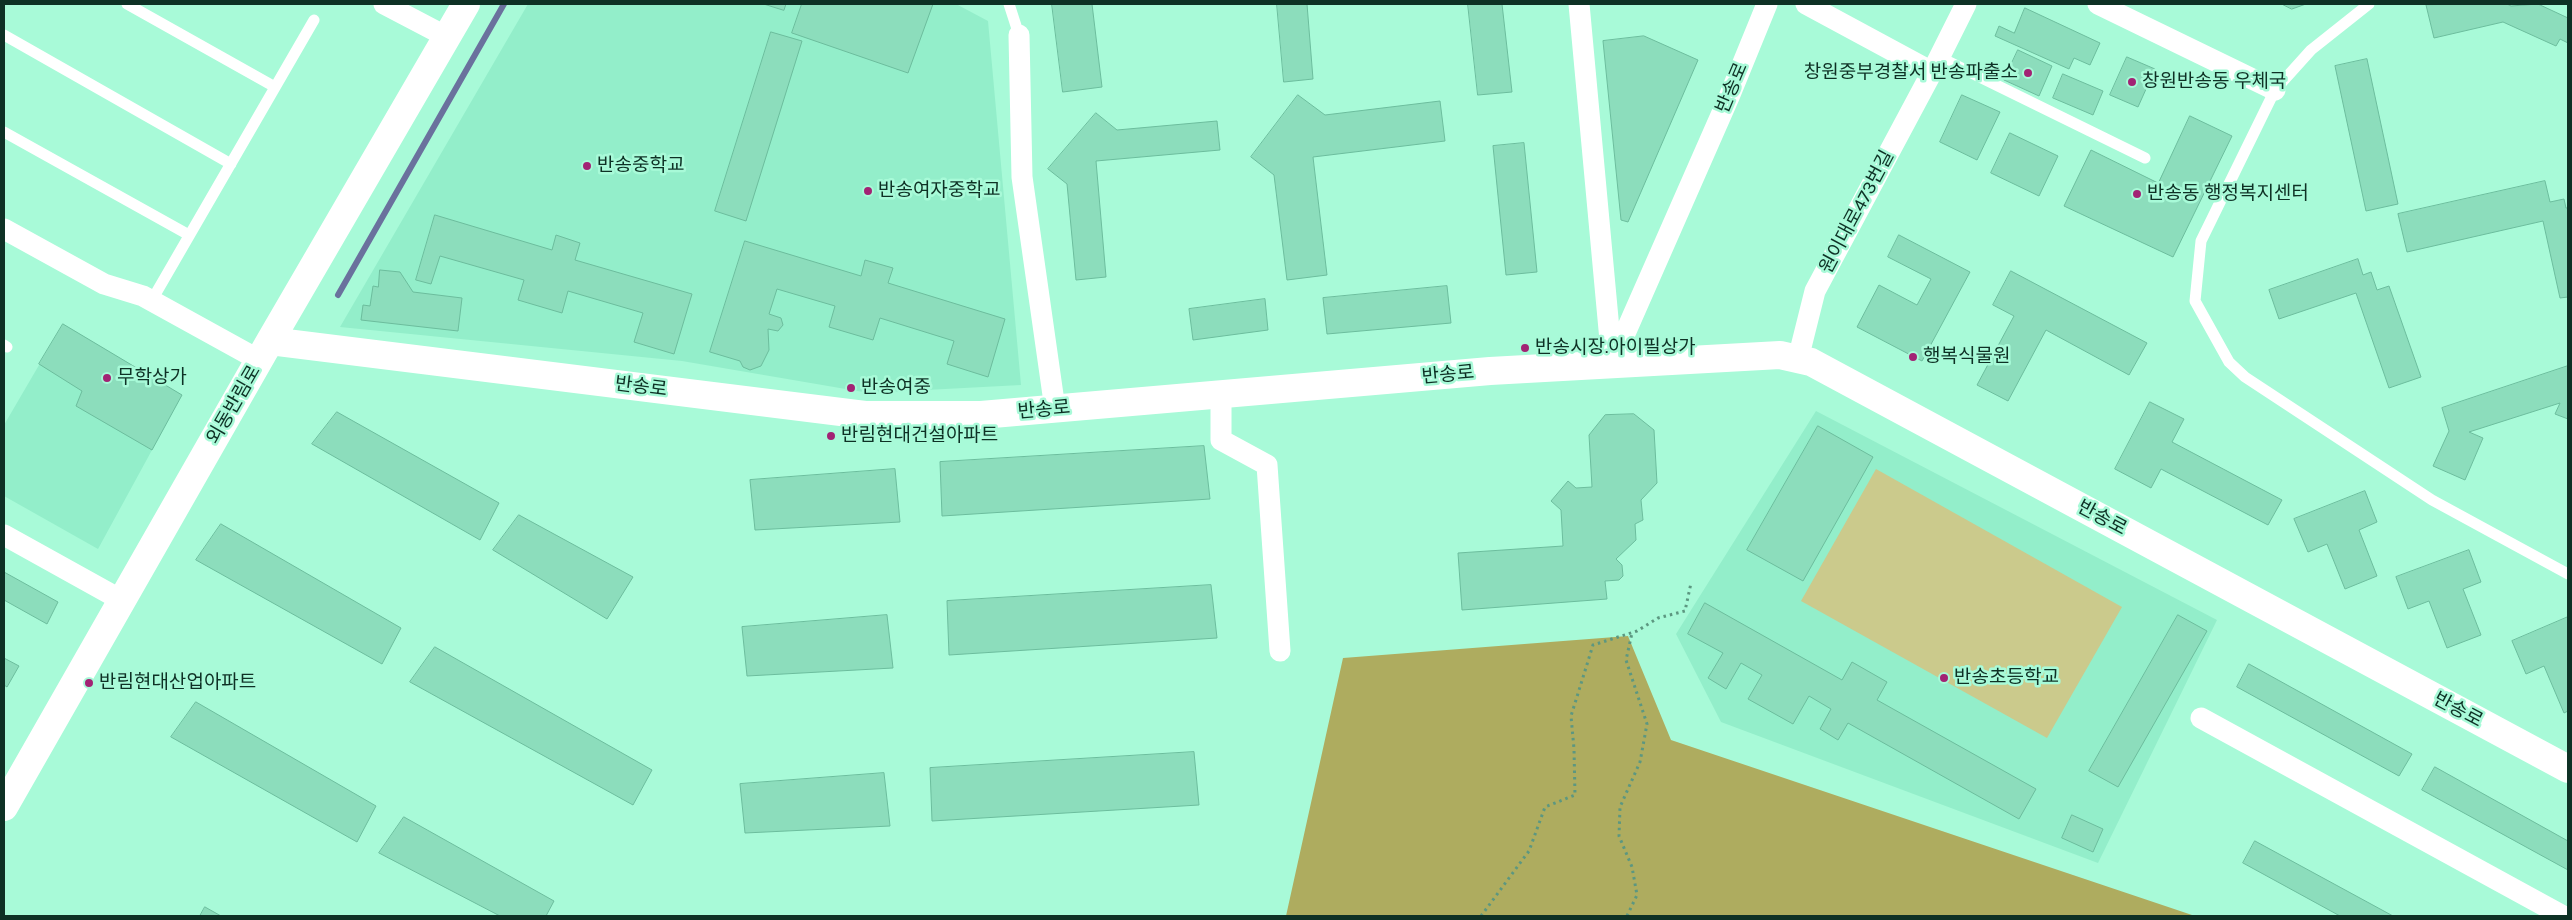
<!DOCTYPE html>
<html>
<head>
<meta charset="utf-8">
<style>
	body { margin:0 }
	#map { position:relative; width:2572px; height:920px; overflow:hidden; background:#a8fad8; font-family:Karla,sans-serif }
	canvas { display:block }
	.frame { position:absolute; inset:0; border:5px solid #0e3125; pointer-events:none }
</style>
</head>
<body>
<div id="map">
<canvas width="2572" height="920"></canvas>
<div class="frame"></div>
</div>
<script>
const c = document.querySelector('canvas').getContext('2d');
c.lineJoin = 'round';
function fill(path, color) { c.fillStyle = color; c.fill(path, 'evenodd'); }
function stroke(path, color, width, dash) { c.strokeStyle = color; c.lineWidth = width; c.lineCap = dash ? 'butt' : 'round'; c.setLineDash(dash || []); c.stroke(path); }
function label(font, color, halo, rows, align = 'center') {
  c.font = font + ' Karla,"Noto Sans KR",sans-serif'; c.lineWidth = 5; c.setLineDash([]); c.textBaseline = 'middle'; c.strokeStyle = halo; c.fillStyle = color; for (const [text, x, y, turn = 0] of rows) {
    c.save(); c.translate(x, y); c.rotate((+turn || 0) * Math.PI / 180); c.textAlign = isNaN(turn) ? turn : align; if (halo) c.strokeText(text, 0, 0); c.fillText(text, 0, 0); c.restore();
  }
}
const built = new Path2D(`
	M 528,4 L 956,4 L 988,21 L 1021,385 L 869,393 L 682,361 L 340,327 Z
	M 63,324 L 182,395 L 98,549 L 4,496 L 4,425 Z
	M 1816,411 L 2217,620 L 2098,863 L 1721,722 L 1676,634 Z`);
const green = new Path2D(`
	M 1876,469 L 2122,607 L 2047,738 L 1801,601 Z`);
const forest = new Path2D(`
	M 1628,636 L 1671,740 L 2195,916 L 1286,916 L 1343,658 Z`);
const stream = new Path2D(`
	M 338,295 L 504,4`);
const building = new Path2D(`
	M 764,4 L 786,4 L 784,10 Z
	M 802,4 L 933,4 L 908,73 L 792,33 Z
	M 1052,4 L 1092,4 L 1102,87 L 1063,92 Z
	M 1277,4 L 1307,4 L 1313,79 L 1284,82 Z
	M 1468,4 L 1502,4 L 1512,92 L 1478,95 Z
	M 2282,4 L 2306,4 L 2292,9 Z
	M 2507,4 L 2511,6 L 2538,4 L 2568,18 L 2568,43 L 2560,39 L 2556,46 L 2503,22 L 2434,38 L 2426,5 Z
	M 2025,8 L 2100,43 L 2090,65 L 2074,58 L 2069,69 L 1995,36 L 1999,26 L 2014,33 Z
	M 771,32 L 802,41 L 746,221 L 715,211 Z
	M 1644,36 L 1698,60 L 1628,222 L 1621,220 L 1603,41 Z
	M 2018,50 L 2052,66 L 2039,96 L 2004,80 Z
	M 2127,57 L 2155,69 L 2138,107 L 2110,95 Z
	M 2367,59 L 2398,204 L 2366,211 L 2335,66 Z
	M 2063,74 L 2103,91 L 2093,115 L 2053,98 Z
	M 1298,95 L 1325,115 L 1440,101 L 1445,141 L 1313,157 L 1327,275 L 1287,280 L 1274,175 L 1251,157 Z
	M 1962,95 L 2000,112 L 1977,160 L 1940,142 Z
	M 1096,113 L 1117,130 L 1217,121 L 1220,150 L 1096,161 L 1106,277 L 1076,280 L 1067,184 L 1048,169 Z
	M 2190,116 L 2232,136 L 2173,257 L 2064,206 L 2091,150 L 2158,183 Z
	M 2010,133 L 2058,156 L 2039,196 L 1991,173 Z
	M 1524,143 L 1537,272 L 1506,275 L 1493,146 Z
	M 2545,181 L 2550,202 L 2564,199 L 2566,208 L 2568,208 L 2568,297 L 2560,298 L 2543,221 L 2407,252 L 2398,214 Z
	M 435,215 L 552,250 L 556,235 L 580,243 L 575,260 L 692,294 L 674,354 L 634,342 L 643,313 L 568,291 L 562,313 L 518,300 L 524,280 L 440,256 L 431,284 L 416,280 Z
	M 1899,235 L 1970,272 L 1922,361 L 1857,327 L 1879,285 L 1917,305 L 1931,279 L 1888,257 Z
	M 745,241 L 861,276 L 865,260 L 893,268 L 888,283 L 1005,319 L 988,377 L 947,364 L 954,341 L 880,318 L 873,340 L 829,327 L 835,306 L 777,289 L 769,314 L 781,318 L 783,325 L 778,331 L 768,329 L 769,350 L 761,366 L 750,370 L 743,367 L 740,361 L 710,352 Z
	M 2358,259 L 2363,275 L 2371,272 L 2377,290 L 2389,286 L 2421,377 L 2389,388 L 2356,293 L 2279,319 L 2269,290 Z
	M 380,270 L 400,272 L 413,292 L 462,298 L 458,331 L 361,320 L 363,305 L 370,306 L 373,286 L 378,287 Z
	M 2011,271 L 2147,343 L 2129,375 L 2046,330 L 2008,401 L 1977,385 L 2014,316 L 1993,305 Z
	M 1447,286 L 1451,323 L 1327,334 L 1323,298 Z
	M 1265,299 L 1268,330 L 1193,340 L 1189,309 Z
	M 63,324 L 182,395 L 152,450 L 76,406 L 82,391 L 39,364 Z
	M 2568,366 L 2568,419 L 2555,414 L 2560,403 L 2469,432 L 2483,438 L 2465,480 L 2433,466 L 2449,431 L 2442,408 Z
	M 2150,402 L 2184,419 L 2172,442 L 2282,500 L 2268,525 L 2161,469 L 2151,488 L 2115,469 Z
	M 337,412 L 499,503 L 480,540 L 312,444 Z
	M 1634,414 L 1654,430 L 1657,483 L 1641,500 L 1643,520 L 1635,524 L 1636,540 L 1616,559 L 1622,565 L 1623,576 L 1619,580 L 1605,581 L 1607,599 L 1462,610 L 1458,553 L 1563,546 L 1561,510 L 1551,501 L 1568,481 L 1576,488 L 1592,487 L 1589,435 L 1605,415 Z
	M 1818,426 L 1873,457 L 1803,581 L 1747,550 Z
	M 1204,446 L 1210,499 L 942,516 L 940,462 Z
	M 895,469 L 900,522 L 755,530 L 750,480 Z
	M 2365,491 L 2377,522 L 2359,530 L 2377,576 L 2345,589 L 2327,544 L 2308,552 L 2294,519 Z
	M 519,515 L 633,577 L 607,619 L 493,550 Z
	M 221,524 L 401,628 L 382,664 L 196,560 Z
	M 2469,550 L 2481,582 L 2463,589 L 2481,635 L 2447,648 L 2429,601 L 2408,609 L 2396,577 Z
	M 4,572 L 58,602 L 47,624 L 4,600 Z
	M 1211,585 L 1217,638 L 949,655 L 947,601 Z
	M 1705,603 L 1842,680 L 1852,662 L 1887,682 L 1877,700 L 2036,789 L 2019,819 L 1848,723 L 1838,740 L 1820,729 L 1831,709 L 1809,696 L 1793,724 L 1748,699 L 1762,675 L 1741,663 L 1726,689 L 1708,678 L 1723,653 L 1688,634 Z
	M 887,615 L 893,668 L 747,676 L 742,627 Z
	M 2178,615 L 2207,631 L 2118,787 L 2089,771 Z
	M 2568,617 L 2568,711 L 2564,713 L 2544,666 L 2526,674 L 2512,641 Z
	M 435,647 L 652,770 L 633,805 L 410,682 Z
	M 4,658 L 19,666 L 7,687 L 4,685 Z
	M 2249,664 L 2412,754 L 2399,776 L 2237,687 Z
	M 196,702 L 376,806 L 357,842 L 171,737 Z
	M 1194,752 L 1199,805 L 932,821 L 930,768 Z
	M 2435,767 L 2568,841 L 2568,870 L 2422,790 Z
	M 884,773 L 890,826 L 745,833 L 740,784 Z
	M 2072,815 L 2103,829 L 2093,852 L 2062,838 Z
	M 404,817 L 554,901 L 546,916 L 500,916 L 379,853 Z
	M 2255,841 L 2393,916 L 2340,916 L 2243,863 Z
	M 205,907 L 221,916 L 200,916 Z`);
const path = new Path2D(`
	M 1481,916 L 1529,851 L 1545,807 L 1575,795 L 1574,749 L 1571,716 L 1593,645 L 1637,631 L 1658,618 L 1685,611 L 1691,583
	M 1627,916 L 1637,895 L 1632,867 L 1619,836 L 1620,807 L 1640,762 L 1647,724 L 1626,660 L 1632,633`);
const lane = new Path2D(`
	M 127,4 L 275,87
	M 1009,4 L 1019,35
	M 2369,4 L 2311,50 L 2275,90 L 2201,241 L 2195,301 L 2229,362 L 2245,377 L 2432,500 L 2568,574
	M 4,35 L 231,164
	M 1939,57 L 2145,158
	M 4,132 L 189,235
	M 152,300 L 314,20
	M 4,345 L 7,347`);
const street = new Path2D(`
	M 384,4 L 447,37
	M 1579,4 L 1612,362
	M 1806,4 L 1932,72
	M 2098,4 L 2275,90
	M 1019,35 L 1022,177 L 1055,409
	M 4,229 L 104,284 L 143,296 L 259,360
	M 1798,359 L 1815,291 L 1932,72 L 1966,4
	M 1612,363 L 1729,97 L 1767,4
	M 1221,395 L 1221,440 L 1267,465 L 1280,651
	M 4,535 L 123,601
	M 2201,718 L 2563,916`);
const secondary = new Path2D(`
	M 270,341 L 865,415 L 981,415 L 1490,371 L 1780,355 L 1811,362 L 2568,769
	M 4,807 L 270,341 L 466,4`);
const markers = [
	[2028,73,5,"#a22374"],
	[2132,82,5,"#a22374"],
	[587,166,5,"#a22374"],
	[868,191,5,"#a22374"],
	[2137,194,5,"#a22374"],
	[1525,348,5,"#a22374"],
	[1913,357,5,"#a22374"],
	[107,378,5,"#a22374"],
	[851,388,5,"#a22374"],
	[831,436,5,"#a22374"],
	[1944,678,5,"#a22374"],
	[89,683,5,"#a22374"]
];
const poiNames = [
	["창원중부경찰서 반송파출소",2018,73,"right"],
	["창원반송동 우체국",2142,82],
	["반송중학교",597,166],
	["반송여자중학교",878,191],
	["반송동 행정복지센터",2147,194],
	["반송시장.아이필상가",1535,348],
	["행복식물원",1923,357],
	["무학상가",117,378],
	["반송여중",861,388],
	["반림현대건설아파트",841,436],
	["반송초등학교",1954,678],
	["반림현대산업아파트",99,683]
];
const streetNames = [
	["반송로",1732,88,-67],
	["원이대로473번길",1857,212,-62],
	["반송로",1448,375,-5],
	["반송로",641,387,7],
	["외동반림로",234,405,-60],
	["반송로",1044,410,-5],
	["반송로",2102,518,28],
	["반송로",2458,710,28]
];
fill(built, '#93eeca');
fill(green, '#cbca8c');
fill(forest, '#aeac5f');
stroke(stream, '#6a719d', 6);
fill(building, '#8cddbc');
stroke(building, '#6cbd9d', 1);
stroke(path, '#5c9780', 3, [2.5, 4]);
stroke(lane, '#fff', 11);
stroke(street, '#fff', 21);
stroke(secondary, '#fff', 28);
for (const [x, y, r, color] of markers) { const dot = new Path2D(); dot.arc(x, y, r, 0, 2 * Math.PI); c.fillStyle = color; c.fill(dot); stroke(dot, '#a8fad8', 2); }
label('19px', '#0e3125', '#a8fad8', poiNames, 'left');
label('19px', '#0e3125', '#a8fad8', streetNames);
</script>
</body>
</html>
